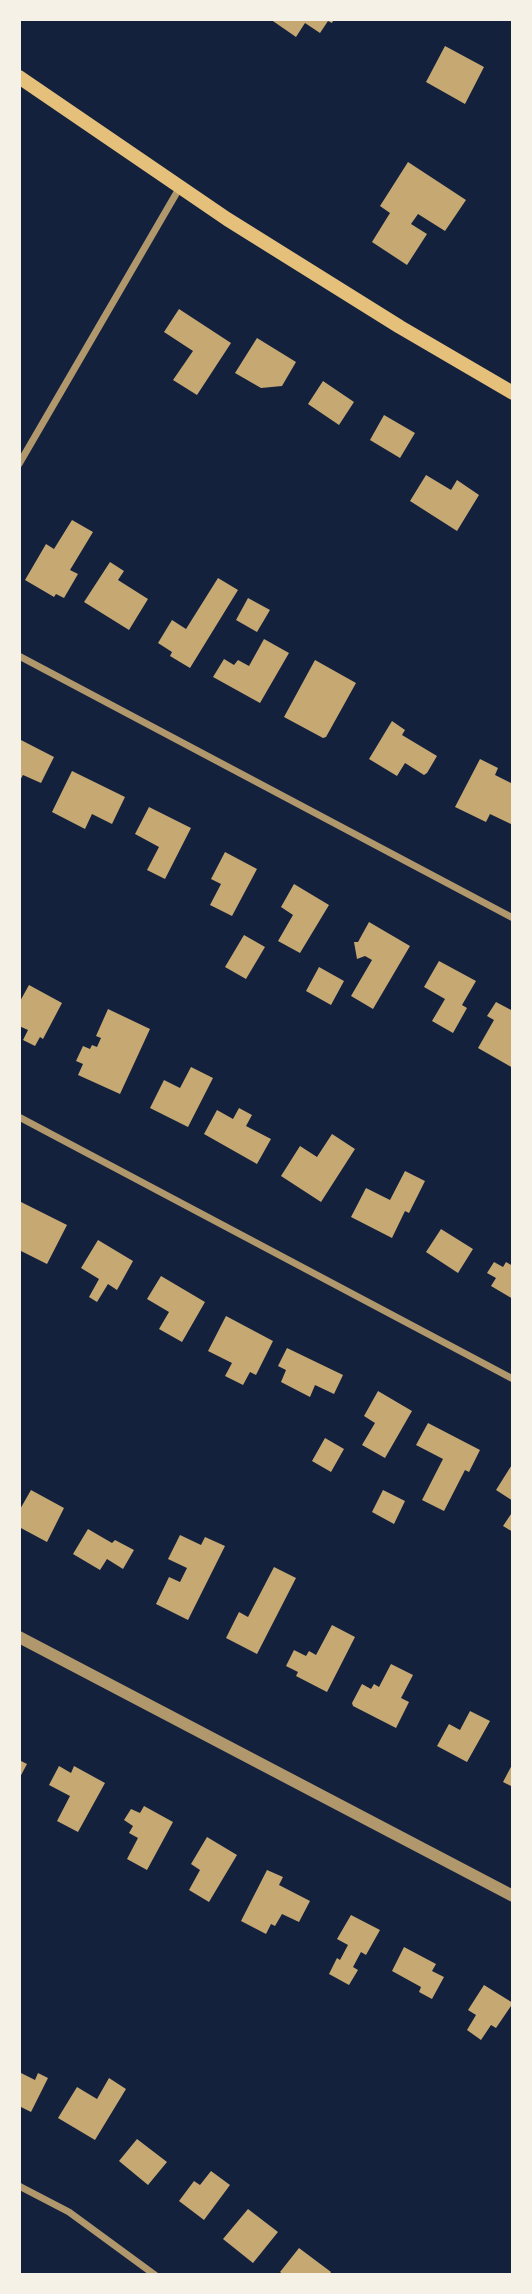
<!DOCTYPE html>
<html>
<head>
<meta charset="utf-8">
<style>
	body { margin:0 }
	#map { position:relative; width:532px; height:2294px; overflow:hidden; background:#14213d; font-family:"Source Sans 3",sans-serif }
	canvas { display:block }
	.frame { position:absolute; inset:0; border:21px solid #f6f1e7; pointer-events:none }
</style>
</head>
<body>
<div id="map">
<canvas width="532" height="2294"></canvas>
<div class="frame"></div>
</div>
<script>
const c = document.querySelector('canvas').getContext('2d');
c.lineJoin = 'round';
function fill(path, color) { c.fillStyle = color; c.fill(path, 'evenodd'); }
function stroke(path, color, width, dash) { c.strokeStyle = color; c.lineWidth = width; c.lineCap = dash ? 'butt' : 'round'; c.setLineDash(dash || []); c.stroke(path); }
const building = new Path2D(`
	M 270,19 L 334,19 L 332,23 L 328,21 L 320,33 L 305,23 L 296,37 Z
	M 445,46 L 484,67 L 465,104 L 426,82 Z
	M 408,162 L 466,200 L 445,231 L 418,214 L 411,224 L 427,234 L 407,265 L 372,242 L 390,213 L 380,206 Z
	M 179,309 L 231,343 L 197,395 L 173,380 L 193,351 L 164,332 Z
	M 257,338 L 296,362 L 282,386 L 261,388 L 235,373 Z
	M 323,381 L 354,402 L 339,425 L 308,404 Z
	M 384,415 L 415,433 L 400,458 L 370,440 Z
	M 426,475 L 451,490 L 457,480 L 479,495 L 457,531 L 410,501 Z
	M 72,520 L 93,532 L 70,570 L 78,574 L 64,598 L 56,594 L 54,597 L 25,580 L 46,544 L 54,549 Z
	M 110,562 L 124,571 L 118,580 L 148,599 L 129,630 L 84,602 Z
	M 218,578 L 238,590 L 190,668 L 170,656 L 172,652 L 158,643 L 172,620 L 186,629 Z
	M 248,598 L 270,610 L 257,632 L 236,620 Z
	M 264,639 L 289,653 L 260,703 L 213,677 L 224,659 L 234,665 L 238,660 L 249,666 Z
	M 315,660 L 356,683 L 326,737 L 323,738 L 284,717 Z
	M 392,721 L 405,730 L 402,735 L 437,756 L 427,773 L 424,775 L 405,763 L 397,776 L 369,759 Z
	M 19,739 L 54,757 L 41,783 L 23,775 L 19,782 Z
	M 480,759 L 498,768 L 495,775 L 513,784 L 513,825 L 490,814 L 486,822 L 455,807 Z
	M 72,771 L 125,797 L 112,824 L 92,814 L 85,829 L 52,812 Z
	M 149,807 L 191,828 L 165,879 L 147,870 L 159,847 L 135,834 Z
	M 225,852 L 257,869 L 232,916 L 210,905 L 221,884 L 211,879 Z
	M 294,884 L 329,905 L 300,953 L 278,941 L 293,915 L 281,907 Z
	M 369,922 L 410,946 L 373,1009 L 351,996 L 372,960 L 365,956 L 357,959 L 354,942 L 358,942 Z
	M 244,935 L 265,947 L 246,979 L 225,967 Z
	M 439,961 L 476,981 L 462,1005 L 467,1008 L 453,1033 L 432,1021 L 445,999 L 424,987 Z
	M 319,967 L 344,981 L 331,1005 L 306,991 Z
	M 29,985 L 62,1003 L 43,1039 L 40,1037 L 35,1046 L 23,1040 L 28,1030 L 19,1026 L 19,1003 Z
	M 496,1002 L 513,1011 L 513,1068 L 478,1048 L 494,1020 L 487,1016 Z
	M 108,1009 L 150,1029 L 120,1094 L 78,1075 L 83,1064 L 76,1061 L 83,1046 L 90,1049 L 92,1045 L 97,1047 L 101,1038 L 96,1036 Z
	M 191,1067 L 213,1078 L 188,1127 L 150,1108 L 164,1080 L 180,1088 Z
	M 239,1108 L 252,1115 L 246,1126 L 271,1139 L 257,1164 L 204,1134 L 217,1110 L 233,1119 Z
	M 332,1134 L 355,1149 L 321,1202 L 281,1176 L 300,1146 L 317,1157 Z
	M 405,1171 L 425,1181 L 409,1213 L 405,1211 L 392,1238 L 351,1217 L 366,1188 L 390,1200 Z
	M 19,1201 L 67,1225 L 47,1264 L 19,1250 Z
	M 441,1229 L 473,1249 L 458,1273 L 426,1252 Z
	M 98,1240 L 133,1261 L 117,1290 L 108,1284 L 97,1302 L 89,1297 L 99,1279 L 81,1268 Z
	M 494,1262 L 503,1267 L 506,1262 L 513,1266 L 513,1299 L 491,1286 L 496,1278 L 487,1273 Z
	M 161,1276 L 205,1302 L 182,1342 L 159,1329 L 169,1312 L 147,1299 Z
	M 226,1316 L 273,1341 L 256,1375 L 250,1372 L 243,1385 L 225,1376 L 232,1363 L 208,1351 Z
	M 287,1348 L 343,1375 L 334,1394 L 315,1385 L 310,1397 L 281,1382 L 286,1370 L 278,1366 Z
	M 378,1391 L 412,1411 L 385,1458 L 362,1445 L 375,1423 L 364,1416 Z
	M 428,1423 L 480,1450 L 469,1472 L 465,1470 L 444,1511 L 422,1500 L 443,1459 L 416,1445 Z
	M 325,1438 L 344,1449 L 331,1472 L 312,1461 Z
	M 513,1463 L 513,1501 L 496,1490 Z
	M 31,1490 L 64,1508 L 47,1542 L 19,1527 L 19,1511 Z
	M 383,1490 L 405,1501 L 394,1524 L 372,1512 Z
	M 513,1511 L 513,1532 L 503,1526 Z
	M 88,1529 L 112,1543 L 115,1540 L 134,1550 L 123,1569 L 107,1559 L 100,1570 L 73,1554 Z
	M 180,1535 L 201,1545 L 205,1537 L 225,1546 L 188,1620 L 156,1604 L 169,1577 L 180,1582 L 187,1568 L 168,1559 Z
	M 274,1567 L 296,1578 L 257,1654 L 226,1638 L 239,1612 L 248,1617 Z
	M 332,1625 L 355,1637 L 327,1692 L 296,1676 L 298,1672 L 286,1666 L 294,1650 L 306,1656 L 309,1651 L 316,1655 Z
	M 391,1664 L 413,1675 L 401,1698 L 409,1702 L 396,1728 L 353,1706 L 352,1703 L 362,1684 L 371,1689 L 374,1684 L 379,1687 Z
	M 470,1711 L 490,1721 L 467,1762 L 437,1746 L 449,1724 L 460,1730 Z
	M 19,1760 L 27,1764 L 19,1779 Z
	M 513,1763 L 513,1787 L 503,1782 Z
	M 59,1766 L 71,1773 L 74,1766 L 105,1783 L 78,1832 L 57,1821 L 70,1796 L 49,1785 Z
	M 144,1806 L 173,1822 L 147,1870 L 127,1859 L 138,1838 L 129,1833 L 133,1826 L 124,1820 L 131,1809 L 140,1813 Z
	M 207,1837 L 237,1855 L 209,1902 L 189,1890 L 200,1870 L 191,1864 Z
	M 267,1870 L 283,1877 L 279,1885 L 310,1901 L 299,1922 L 282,1914 L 275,1926 L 271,1924 L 266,1934 L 241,1921 Z
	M 351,1915 L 380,1930 L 366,1955 L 361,1952 L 353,1967 L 358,1970 L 349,1985 L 329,1974 L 337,1958 L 340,1960 L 348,1945 L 337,1939 Z
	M 404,1947 L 436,1964 L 432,1971 L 444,1977 L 432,1999 L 419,1992 L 421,1987 L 392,1971 Z
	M 484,1985 L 513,2003 L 496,2028 L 491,2025 L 481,2040 L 467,2030 L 476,2015 L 468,2010 Z
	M 19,2072 L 35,2080 L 38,2073 L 48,2078 L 31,2112 L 19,2106 Z
	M 109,2078 L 126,2089 L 95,2140 L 58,2118 L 77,2087 L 97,2099 Z
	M 137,2139 L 167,2162 L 148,2185 L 119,2161 Z
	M 211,2171 L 230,2185 L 204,2220 L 179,2201 L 194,2181 L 200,2185 Z
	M 248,2209 L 278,2232 L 253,2263 L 223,2239 Z
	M 299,2248 L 331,2272 L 329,2275 L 284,2275 L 280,2272 Z`);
const minor = new Path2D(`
	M 19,464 L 180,187
	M 19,656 L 513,918
	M 19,1117 L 513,1379
	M 19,2186 L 69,2212 L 155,2275`);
const tertiary = new Path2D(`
	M 19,1637 L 513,1896`);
const secondary = new Path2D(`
	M 19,77 L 227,219 L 400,327 L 513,393`);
fill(building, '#c6a872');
stroke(minor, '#b1986c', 7);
stroke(tertiary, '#b1986c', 12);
stroke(secondary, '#e5c07b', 14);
</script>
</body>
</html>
